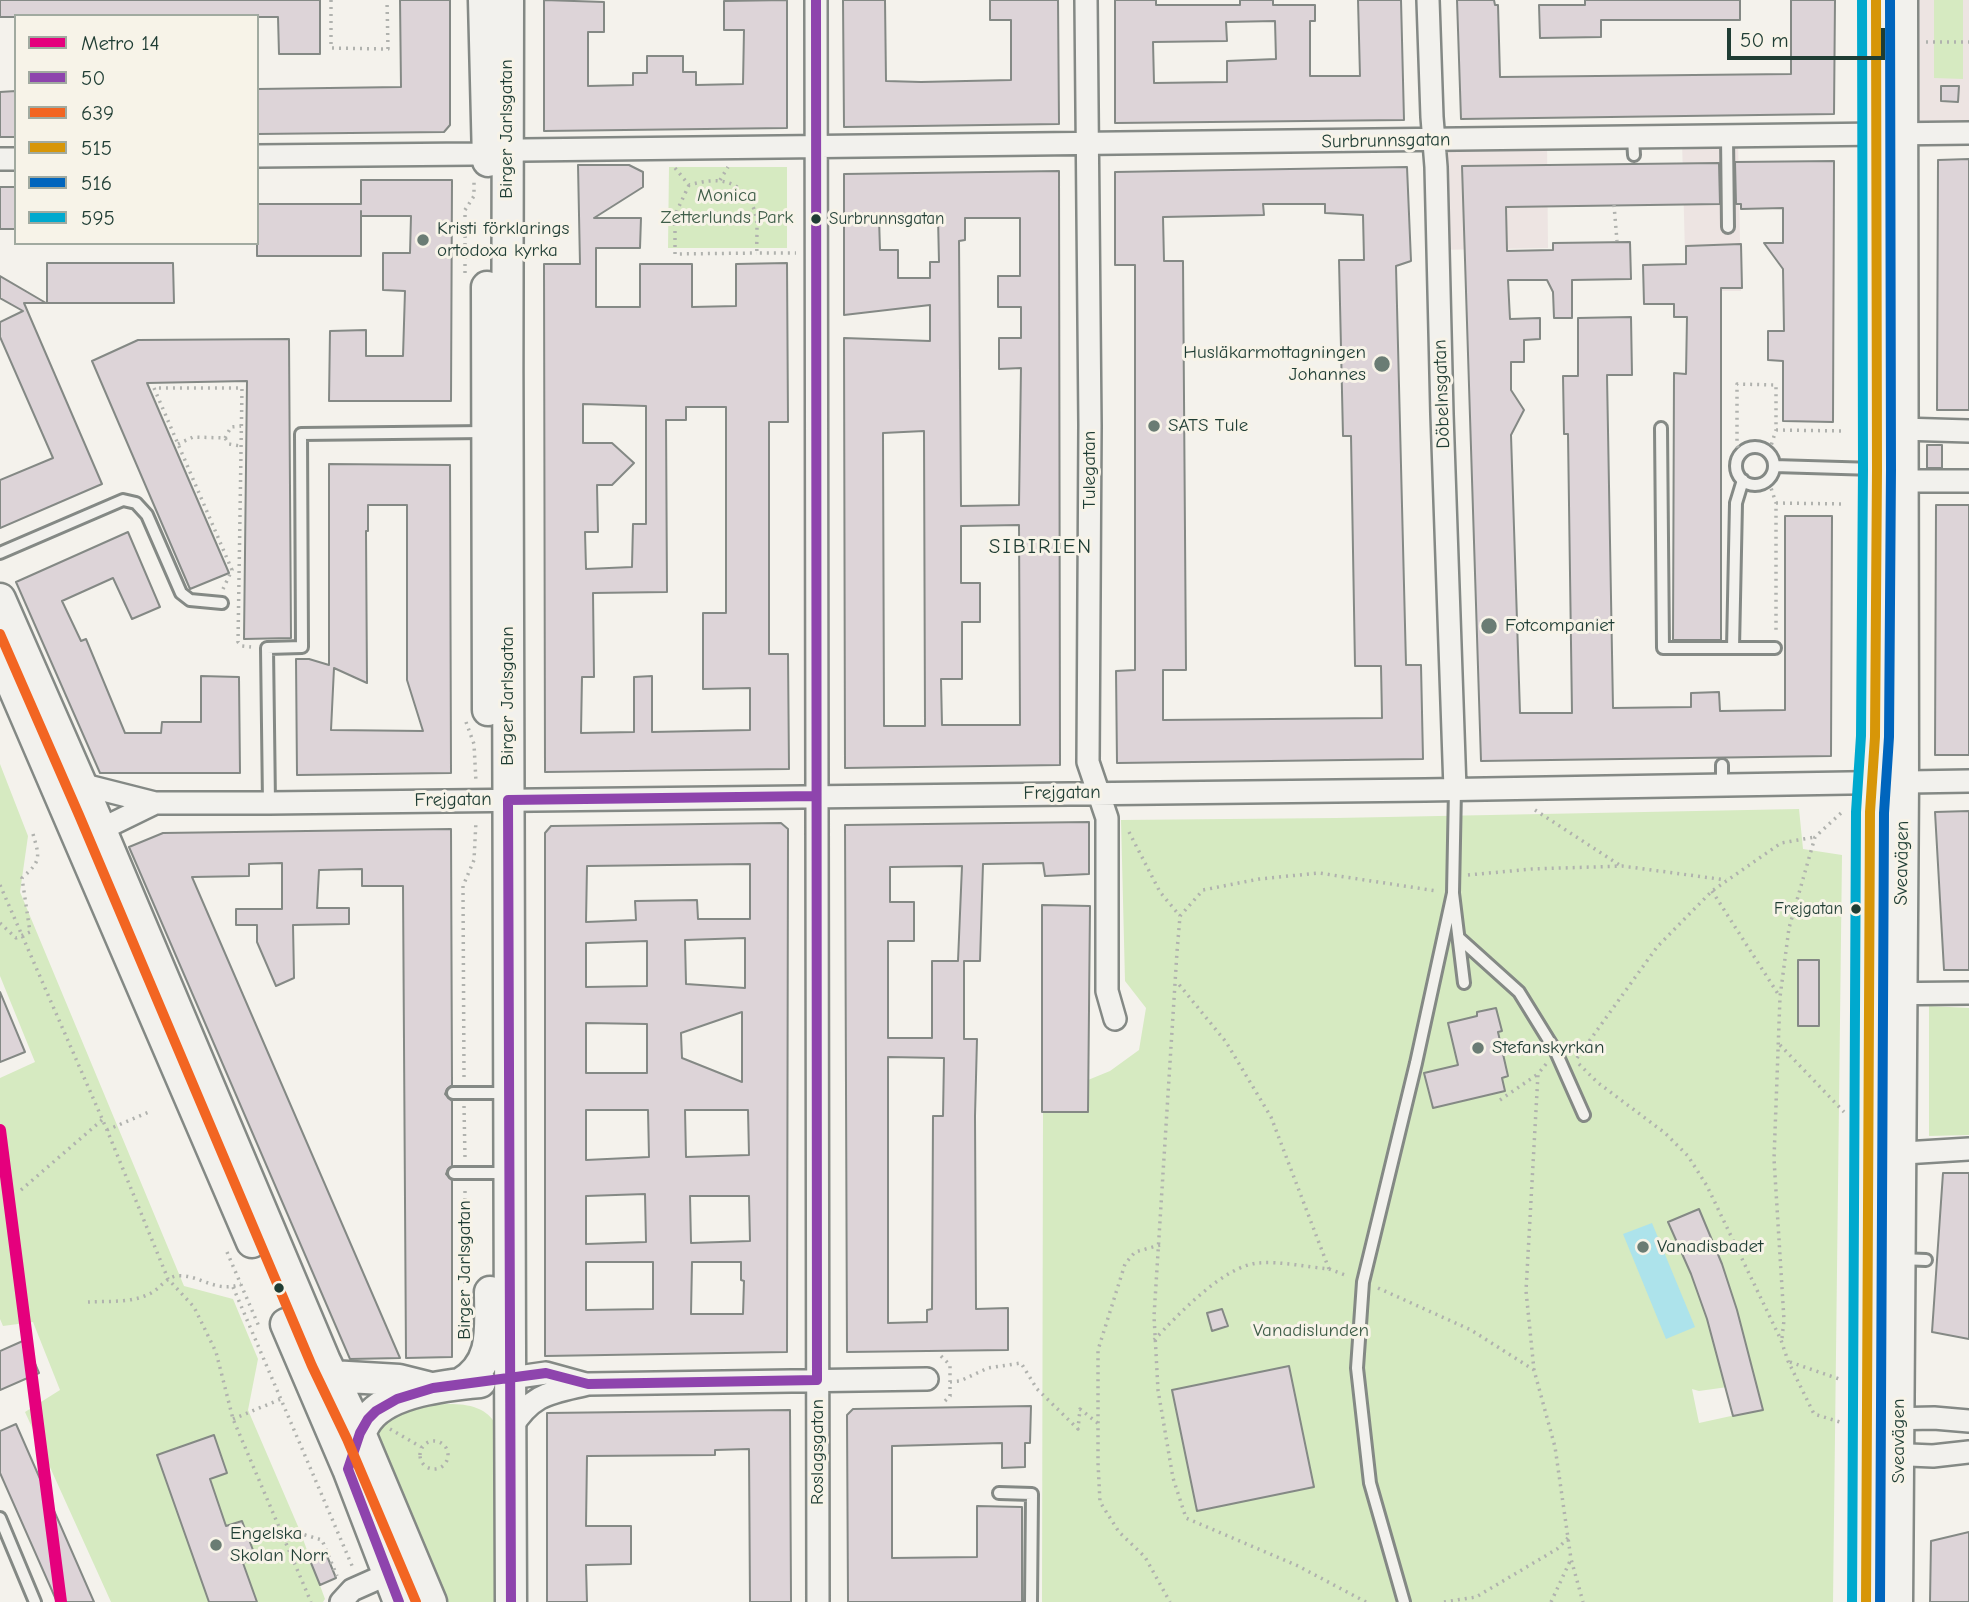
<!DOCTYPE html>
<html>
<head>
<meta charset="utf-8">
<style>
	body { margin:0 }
	#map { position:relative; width:1969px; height:1602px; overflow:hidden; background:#f4f2ec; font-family:"Comic Neue",sans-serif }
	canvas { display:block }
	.legend { position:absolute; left:14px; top:14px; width:245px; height:231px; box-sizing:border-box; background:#f7f3e8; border:2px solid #a1aaa0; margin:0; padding:9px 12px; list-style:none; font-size:21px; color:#1f3d34 }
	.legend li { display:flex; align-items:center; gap:14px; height:35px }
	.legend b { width:35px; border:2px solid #a1aaa0 }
	.scale { position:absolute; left:1727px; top:28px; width:158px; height:32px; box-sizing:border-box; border:4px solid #1f3d34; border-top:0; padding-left:9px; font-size:21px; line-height:24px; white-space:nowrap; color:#1f3d34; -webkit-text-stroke:5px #f7f3e8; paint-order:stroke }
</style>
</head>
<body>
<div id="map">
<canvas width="1969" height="1602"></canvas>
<ul class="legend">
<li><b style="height:9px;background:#e5007d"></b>Metro 14</li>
<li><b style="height:9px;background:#8e44ad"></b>50</li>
<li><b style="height:9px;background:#f26522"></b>639</li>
<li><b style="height:9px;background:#d79608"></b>515</li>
<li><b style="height:9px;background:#0065bd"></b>516</li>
<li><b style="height:9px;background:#00a9ce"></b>595</li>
</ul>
<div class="scale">50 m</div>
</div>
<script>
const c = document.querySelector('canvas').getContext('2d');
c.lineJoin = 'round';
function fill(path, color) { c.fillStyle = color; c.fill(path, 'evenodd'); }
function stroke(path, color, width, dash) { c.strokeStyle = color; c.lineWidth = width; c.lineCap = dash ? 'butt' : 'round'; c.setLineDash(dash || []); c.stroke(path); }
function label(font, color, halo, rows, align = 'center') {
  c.font = font + ' "Comic Neue",sans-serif'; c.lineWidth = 6; c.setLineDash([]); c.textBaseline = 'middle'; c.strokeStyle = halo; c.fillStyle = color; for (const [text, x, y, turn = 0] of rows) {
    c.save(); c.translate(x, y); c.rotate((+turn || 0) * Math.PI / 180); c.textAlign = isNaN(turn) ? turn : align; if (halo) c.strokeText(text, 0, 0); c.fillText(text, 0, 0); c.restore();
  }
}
const built = new Path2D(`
	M 1906,0 L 1969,0 L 1969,132 L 1893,133 Z
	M 1738,139 L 1741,291 L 1686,291 L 1682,141 Z
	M 1547,140 L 1548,248 L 1438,250 L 1435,142 Z`);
const green = new Path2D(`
	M 1934,0 L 1963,0 L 1963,79 L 1934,78 Z
	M 669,167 L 787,167 L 787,248 L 668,248 Z
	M 0,764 L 28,836 L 20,892 L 184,1286 L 233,1299 L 258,1359 L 248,1410 L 300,1531 L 325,1599 L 323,1602 L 111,1602 L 25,1412 L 60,1390 L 33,1322 L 3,1326 L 0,1319 L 0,1078 L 35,1062 L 0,976 Z
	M 1799,809 L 1803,849 L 1842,855 L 1833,1602 L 1042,1602 L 1043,1112 L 1087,1112 L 1088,1080 L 1110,1071 L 1139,1050 L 1146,1008 L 1125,981 L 1121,820 L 1336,818 ZM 1756,1383 L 1763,1409 L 1699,1423 L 1692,1389 L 1699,1391 Z
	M 1929,1006 L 1969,1008 L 1969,1135 L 1929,1136 Z
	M 418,1405 C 446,1405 483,1397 497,1427 L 497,1602 L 446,1602 L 375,1432 L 389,1415 Z`);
const water = new Path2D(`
	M 1652,1223 L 1695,1327 L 1666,1339 L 1623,1234 Z`);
const building = new Path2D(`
	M 0,0 L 320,0 L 320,54 L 279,54 L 278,17 L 0,17 Z
	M 400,0 L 450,0 L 450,125 L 444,132 L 257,134 L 257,89 L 401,87 Z
	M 544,0 L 604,2 L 604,32 L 588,32 L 588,86 L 633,85 L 633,73 L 647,73 L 647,56 L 683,56 L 683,72 L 696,72 L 696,85 L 743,84 L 744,30 L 724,30 L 724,1 L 787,0 L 787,128 L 544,131 Z
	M 843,0 L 885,0 L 886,81 L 921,82 L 1011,80 L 1011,20 L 990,20 L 990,0 L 1058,0 L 1059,124 L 844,127 Z
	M 1115,0 L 1156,0 L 1156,5 L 1240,5 L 1240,0 L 1273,0 L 1273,5 L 1315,5 L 1315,21 L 1310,21 L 1310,76 L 1360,76 L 1358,0 L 1401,0 L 1404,120 L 1115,123 ZM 1275,21 L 1276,59 L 1227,61 L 1227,82 L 1154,83 L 1153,42 L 1227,41 L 1226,22 Z
	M 1457,0 L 1494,0 L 1495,5 L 1498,5 L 1500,77 L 1791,74 L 1791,0 L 1835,0 L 1834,114 L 1461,119 Z
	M 1585,0 L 1740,0 L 1740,20 L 1601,20 L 1601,37 L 1540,38 L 1539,5 L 1585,5 Z
	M 1941,86 L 1959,86 L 1958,102 L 1941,101 Z
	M 16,91 L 16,137 L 0,137 L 0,92 Z
	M 1969,159 L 1969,410 L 1937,410 L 1938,160 Z
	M 1834,161 L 1833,422 L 1783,421 L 1783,361 L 1768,360 L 1768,331 L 1784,331 L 1783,269 L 1764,243 L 1783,243 L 1783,208 L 1741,209 L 1741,204 L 1736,204 L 1735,162 Z
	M 1719,163 L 1720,204 L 1506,207 L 1507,251 L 1553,250 L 1553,243 L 1630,242 L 1631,279 L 1572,280 L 1572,318 L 1554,318 L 1553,292 L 1547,280 L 1508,280 L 1510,319 L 1540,318 L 1540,339 L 1524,340 L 1524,362 L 1511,362 L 1511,390 L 1524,410 L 1511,435 L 1520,713 L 1572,713 L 1568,434 L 1564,434 L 1563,376 L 1578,376 L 1578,318 L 1631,317 L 1632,375 L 1607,375 L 1613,708 L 1691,707 L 1691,693 L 1719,692 L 1720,711 L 1785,710 L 1785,516 L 1832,516 L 1831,756 L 1481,761 L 1462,166 Z
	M 578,165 L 629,165 L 643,172 L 643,187 L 594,218 L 641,218 L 640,248 L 596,248 L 596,307 L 640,307 L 640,264 L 692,264 L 692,307 L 736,306 L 736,264 L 787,263 L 788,422 L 769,422 L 769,654 L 788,654 L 789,769 L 545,772 L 544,264 L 580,264 ZM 583,404 L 646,406 L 646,524 L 633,524 L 632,567 L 586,569 L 585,532 L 598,532 L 597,485 L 612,485 L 634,463 L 612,443 L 583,443 ZM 686,407 L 726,407 L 726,613 L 703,613 L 703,689 L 750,688 L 750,730 L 652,732 L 652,676 L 634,677 L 634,732 L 581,733 L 582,677 L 594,677 L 593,593 L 667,592 L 666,420 L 686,420 Z
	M 1407,167 L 1411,261 L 1396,266 L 1406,665 L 1421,665 L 1423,759 L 1117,763 L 1116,671 L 1135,670 L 1135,265 L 1115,265 L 1115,172 ZM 1263,204 L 1325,204 L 1325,213 L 1363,215 L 1364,260 L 1339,260 L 1343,436 L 1351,436 L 1355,666 L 1381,666 L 1382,718 L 1163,720 L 1163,670 L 1186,670 L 1183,261 L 1164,261 L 1163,217 L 1264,215 Z
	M 1059,171 L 1060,765 L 845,768 L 844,338 L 930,341 L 930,305 L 844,315 L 844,174 ZM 879,218 L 938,218 L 939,262 L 930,262 L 930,278 L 898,278 L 898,250 L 880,250 ZM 965,218 L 1020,218 L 1020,276 L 998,276 L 998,307 L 1021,307 L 1021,338 L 999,338 L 999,369 L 1021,368 L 1019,505 L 961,506 L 959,241 L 965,240 ZM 924,431 L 925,726 L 884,726 L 883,433 ZM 1019,525 L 1020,725 L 942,725 L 941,679 L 962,679 L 962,622 L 980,622 L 980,583 L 961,583 L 961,526 Z
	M 361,180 L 452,180 L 451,401 L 329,401 L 330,331 L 366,330 L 366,356 L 403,356 L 405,291 L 383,290 L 383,253 L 410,253 L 411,216 L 361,216 L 361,211 L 361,256 L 257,256 L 257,204 L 361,204 Z
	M 0,187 L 16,187 L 16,229 L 0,229 Z
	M 1741,244 L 1742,288 L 1721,288 L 1721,640 L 1673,640 L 1674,373 L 1686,374 L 1687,317 L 1674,317 L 1674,304 L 1644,304 L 1643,265 L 1686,264 L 1686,246 Z
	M 47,263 L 173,263 L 174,303 L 47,303 Z
	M 0,276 L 46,303 L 24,303 L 102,484 L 0,528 L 0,480 L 53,458 L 0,337 L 0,322 L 23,311 L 0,298 Z
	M 289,339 L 291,638 L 244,639 L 247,381 L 147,383 L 229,573 L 190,589 L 92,361 L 138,340 Z
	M 1927,445 L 1942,445 L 1942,468 L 1927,468 Z
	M 329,464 L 450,465 L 451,773 L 297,775 L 296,659 L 309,659 L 329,665 ZM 368,505 L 407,505 L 407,680 L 423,731 L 331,730 L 334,668 L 367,683 L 366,531 L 368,531 Z
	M 1936,505 L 1969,505 L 1969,755 L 1935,755 Z
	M 128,532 L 160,607 L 132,619 L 113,578 L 62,601 L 81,641 L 86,639 L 125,733 L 161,733 L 162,722 L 201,722 L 201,676 L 239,677 L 240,773 L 100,773 L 16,582 Z
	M 1969,811 L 1969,970 L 1944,970 L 1935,812 Z
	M 1089,822 L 1089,874 L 1045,876 L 1043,863 L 983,864 L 980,961 L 964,961 L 964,1039 L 977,1039 L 975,1116 L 976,1309 L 1008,1308 L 1008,1350 L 847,1352 L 845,825 ZM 962,866 L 958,961 L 932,961 L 932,1038 L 888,1038 L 888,941 L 914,941 L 914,902 L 890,902 L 890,867 ZM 888,1057 L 944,1058 L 943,1116 L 933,1116 L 932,1309 L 927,1310 L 927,1322 L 888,1323 Z
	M 781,823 L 788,829 L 787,1352 L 545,1356 L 545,833 L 551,826 ZM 750,864 L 750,919 L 698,919 L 697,900 L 635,901 L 636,920 L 586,922 L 587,866 ZM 745,938 L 745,988 L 686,984 L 685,940 ZM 647,941 L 647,986 L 586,987 L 586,943 ZM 742,1012 L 742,1082 L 682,1058 L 681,1033 ZM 586,1023 L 647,1024 L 647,1073 L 586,1073 ZM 586,1110 L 648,1110 L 649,1157 L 586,1160 ZM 685,1110 L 748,1110 L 749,1155 L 686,1157 ZM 645,1194 L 646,1242 L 586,1244 L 586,1196 ZM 690,1196 L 749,1196 L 750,1241 L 691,1243 ZM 586,1262 L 653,1262 L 653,1309 L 586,1310 ZM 692,1262 L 741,1262 L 741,1280 L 744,1281 L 743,1314 L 691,1314 Z
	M 451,829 L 452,1085 L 447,1089 L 445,1094 L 452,1101 L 452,1166 L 448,1169 L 446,1174 L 452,1180 L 452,1357 L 406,1358 L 403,886 L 362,886 L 362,869 L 319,870 L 317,908 L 349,908 L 349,924 L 293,925 L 294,978 L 276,986 L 257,942 L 257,925 L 236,925 L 236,909 L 282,909 L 282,863 L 249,864 L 249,876 L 192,877 L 400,1358 L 350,1359 L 129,847 L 163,833 Z
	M 1042,905 L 1090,906 L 1088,1112 L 1042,1112 Z
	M 1798,960 L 1819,960 L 1819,1026 L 1798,1026 Z
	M 0,992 L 25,1052 L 0,1062 Z
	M 1496,1008 L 1502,1031 L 1498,1032 L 1508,1076 L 1502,1078 L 1505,1091 L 1433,1108 L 1424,1073 L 1458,1065 L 1448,1023 L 1477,1016 L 1477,1012 Z
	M 1943,1173 L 1969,1173 L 1969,1339 L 1932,1332 Z
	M 1699,1209 L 1722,1264 L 1737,1310 L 1763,1410 L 1733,1416 L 1707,1319 L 1691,1274 L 1668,1222 Z
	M 1222,1309 L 1228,1326 L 1212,1331 L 1207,1313 Z
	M 25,1340 L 39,1373 L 0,1390 L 0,1351 Z
	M 1289,1366 L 1314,1487 L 1197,1511 L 1172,1390 Z
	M 1031,1406 L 1030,1443 L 1025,1443 L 1025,1467 L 1002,1468 L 1002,1443 L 892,1446 L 892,1558 L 977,1557 L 977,1506 L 1022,1507 L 1022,1602 L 848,1602 L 847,1415 L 853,1409 Z
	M 790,1410 L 791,1602 L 750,1602 L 749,1449 L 715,1450 L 715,1455 L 587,1456 L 586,1526 L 631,1526 L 631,1564 L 586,1565 L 587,1602 L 547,1602 L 547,1413 Z
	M 16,1424 L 94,1602 L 57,1602 L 0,1473 L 0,1431 Z
	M 214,1435 L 227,1473 L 210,1479 L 226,1526 L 242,1521 L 256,1558 L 243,1563 L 257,1602 L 209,1602 L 157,1455 Z
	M 1969,1532 L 1969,1602 L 1930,1602 L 1931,1541 Z
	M 325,1551 L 336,1578 L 320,1585 L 309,1558 Z`);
const path = new Path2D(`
	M 331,0 L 331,48 L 388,49 L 387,0
	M 1926,42 L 1969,42
	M 675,168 L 689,185 C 717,177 741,178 754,209 C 759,221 756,240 757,253 L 796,253
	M 720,180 L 728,167
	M 689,185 L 675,215 L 675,254 L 757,253
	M 1614,205 L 1617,241
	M 465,273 L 465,210 L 474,196 L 474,182
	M 1776,430 L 1844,431
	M 225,438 L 231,427 L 241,426
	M 178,444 L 193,437 L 225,438 L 229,444 L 240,446
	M 1741,454 L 1737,445 L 1737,384 L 1776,385 L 1776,430 L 1769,452
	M 1769,482 L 1776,503 L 1776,634
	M 1776,503 L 1845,504
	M 223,589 L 232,570 L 154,388 L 242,388 L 238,642 L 242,646 L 251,647
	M 466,722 L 474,744 L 476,782
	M 1535,810 L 1621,866
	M 1129,832 L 1160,892 L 1180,916
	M 1468,875 L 1532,869 L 1622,866 L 1726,880
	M 0,885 L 107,1130 L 168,1279 L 194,1307 L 216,1352 L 233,1419 L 311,1602
	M 1712,891 L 1780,997
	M 0,923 L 16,938 L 30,932 L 22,878 C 41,861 40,858 33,834
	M 1780,1045 L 1844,1112
	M 1577,1058 L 1657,947 L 1712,891 L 1781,843 L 1815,837
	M 1546,1064 L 1538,1074 L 1526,1291 L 1534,1370 L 1555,1447 L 1571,1559 L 1583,1602
	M 1579,1064 L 1597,1082 L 1665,1133 L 1688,1156 L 1707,1186 L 1781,1340 L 1788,1361 L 1814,1414 L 1843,1423
	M 464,1077 L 463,886 L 474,860 L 476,821
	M 1500,1100 L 1538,1074
	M 464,1106 L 465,1158
	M 107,1130 L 149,1112
	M 21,1190 L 102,1120
	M 1160,1245 L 1135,1252 L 1125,1264 L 1098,1350 L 1098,1463 L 1100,1502 L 1119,1532 L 1145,1557 L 1170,1602
	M 227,1252 L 260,1329
	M 1329,1269 L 1348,1276
	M 465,1284 L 465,1186
	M 233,1287 L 353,1568
	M 1378,1288 L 1471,1330 L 1534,1370
	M 88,1302 C 107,1301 132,1303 149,1294 C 159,1290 165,1278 176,1276 C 198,1273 215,1294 241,1284
	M 1782,1338 L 1784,1320 L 1774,1159 L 1780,997 L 1789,928 L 1815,837 L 1841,813
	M 1154,1340 C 1177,1316 1223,1266 1258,1263 C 1279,1261 1308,1267 1329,1269 L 1271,1117 L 1226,1042 L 1177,982
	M 941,1356 L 950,1365 L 950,1382
	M 1790,1362 L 1842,1380
	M 945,1401 L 950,1396 L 950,1382 L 960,1381 L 988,1368 L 1021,1363 L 1037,1389 L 1078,1429 L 1080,1409 L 1100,1425
	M 233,1419 L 281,1399
	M 390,1429 L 421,1447
	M420 1455a14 14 0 1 1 28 0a14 14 0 1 1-28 0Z
	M 285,1541 L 302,1534 L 322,1540 L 337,1576
	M 1366,1602 L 1298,1566 L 1186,1518 L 1173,1478 L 1158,1390 L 1154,1316 L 1177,952 L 1180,916 L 1203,890 L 1259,879 L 1319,873 L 1437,891
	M 1444,1602 L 1476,1597 L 1557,1549 L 1569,1537
	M 1551,1602 L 1571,1559`);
const lane = new Path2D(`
	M 1727,137 L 1728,227
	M 1633,138 L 1634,155
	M 1661,428 L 1663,648 L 1775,648
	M1736 466a19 19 0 1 1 38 0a19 19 0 1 1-38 0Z
	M 1774,466 L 1875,469
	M 0,553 L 123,500 L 136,503 L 147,515 L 181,593 L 190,600 L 222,603
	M 1733,648 L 1736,503 L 1743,480
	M 1722,765 L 1722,784
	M 1455,789 L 1453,893 L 1464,983
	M 269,803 L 267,648 L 302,647 L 301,434 L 485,432
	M 1459,938 L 1519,992 L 1556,1052 L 1584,1115
	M 453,1093 L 507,1093
	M 454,1173 L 508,1173
	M 1900,1259 L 1926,1260
	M 999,1493 L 1032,1494 L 1031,1602
	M 0,1518 L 35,1602
	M 1404,1602 L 1370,1483 L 1357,1368 L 1363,1282 L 1416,1063 L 1453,893`);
const street = new Path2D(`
	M 816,0 L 818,1602
	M 1086,0 L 1090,425 L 1088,762 L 1107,818 L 1107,991 L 1115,1019
	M 1428,0 L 1432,117 L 1436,167 L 1442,414 L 1455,789
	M 257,156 L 474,154 L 523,150 L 1969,133
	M 0,159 L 16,159
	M 1901,429 L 1969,431
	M 1902,481 L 1969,481
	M 80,784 L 155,803 L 269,803 L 1425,790 L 1969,781
	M 102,834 L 110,825 L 155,803
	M 1869,994 L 1969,993
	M 1888,1154 L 1969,1149
	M 511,1378 L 546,1373 L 586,1384
	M 1887,1419 L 1934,1418 L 1969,1421
	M 511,1428 C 533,1393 550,1393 588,1384 L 927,1379
	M 1886,1454 L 1933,1456 L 1969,1452
	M 341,1602 L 352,1590 L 388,1574`);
const secondary = new Path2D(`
	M 484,0 L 488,161
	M 508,0 C 506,534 509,1068 511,1602
	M 487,287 L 488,710
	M 0,599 L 92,809 L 325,1361 L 360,1433 L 431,1602
	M 0,656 L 252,1242
	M 286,1324 L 348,1469 L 399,1602
	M 331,1376 L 399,1380 L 431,1388
	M 460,1384 C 496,1364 490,1327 490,1292
	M 354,1449 C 358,1439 361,1428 368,1419 C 389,1391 447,1385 480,1382
	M 1866,1602 L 1870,812 L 1875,737 L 1877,469 L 1876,0
	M 1897,1602 L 1903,782 L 1902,0`);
const bus1 = new Path2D(`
	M 816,0 L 817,1380
	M 508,800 L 511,1602
	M 508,800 L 815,796
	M 348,1469 L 360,1433 L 368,1419 L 376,1411 L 397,1399 L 433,1388 L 546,1373 L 588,1384 L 817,1380
	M 348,1469 L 399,1602`);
const bus2 = new Path2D(`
	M 0,634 L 79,815 L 312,1366 L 347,1439 L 416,1602`);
const bus3 = new Path2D(`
	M 1866,1602 L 1870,812 L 1875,737 L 1877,469 L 1876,0`);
const bus4 = new Path2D(`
	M 1880,1602 L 1884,813 L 1889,737 L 1891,469 L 1890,0`);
const bus5 = new Path2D(`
	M 1852,1602 L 1856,812 L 1861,736 L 1863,469 L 1862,0`);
const metro1 = new Path2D(`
	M 0,1130 L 61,1602`);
const markers = [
	[816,219,6,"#1f3d34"],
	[423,240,7,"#6a7c74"],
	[1382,364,9,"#6a7c74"],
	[1154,426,7,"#6a7c74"],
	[1489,626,9,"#6a7c74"],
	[1856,909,6,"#1f3d34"],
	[1478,1048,7,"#6a7c74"],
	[1643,1247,7,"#6a7c74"],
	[279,1288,6,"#1f3d34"],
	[216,1545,7,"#6a7c74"]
];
const busNames = [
	["Surbrunnsgatan",829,219],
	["Frejgatan",1843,909,"right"]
];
const streetNames = [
	["Birger Jarlsgatan",507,129,-90],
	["Surbrunnsgatan",1386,141,-1],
	["Döbelnsgatan",1442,394,-92],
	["Tulegatan",1090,470,-90],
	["Birger Jarlsgatan",508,696,-90],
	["Frejgatan",1062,793,-1],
	["Frejgatan",453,800,-1],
	["Sveavägen",1902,863,-89],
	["Birger Jarlsgatan",465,1270,-90],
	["Sveavägen",1899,1441,-90],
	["Roslagsgatan",818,1452,-90]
];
const parkNames = [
	["Monica",727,196],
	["Zetterlunds Park",727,218],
	["Vanadislunden",1311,1331]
];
const poiNames = [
	["Kristi förklarings",437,229],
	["ortodoxa kyrka",437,251],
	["Husläkarmottagningen",1366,353,"right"],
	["Johannes",1366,375,"right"],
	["SATS Tule",1168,426],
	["Fotcompaniet",1505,626],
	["Stefanskyrkan",1492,1048],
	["Vanadisbadet",1657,1247],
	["Engelska",230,1534],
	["Skolan Norr",230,1556]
];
const neighbourhoodNames = [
	["SIBIRIEN",1041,547]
];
fill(built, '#ede4e2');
fill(green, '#d6eac1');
fill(water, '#ade3eb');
fill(building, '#ddd4d8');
stroke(building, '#848985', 2);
stroke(lane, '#848985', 16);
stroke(street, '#848985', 26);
stroke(secondary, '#848985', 35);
stroke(path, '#b0b2ae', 3.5, [2, 5]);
stroke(lane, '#f2f1ed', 10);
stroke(street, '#f2f1ed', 21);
stroke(secondary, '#f2f1ed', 30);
stroke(bus1, '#8e44ad', 10);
stroke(bus2, '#f26522', 10);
stroke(bus3, '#d79608', 10);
stroke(bus4, '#0065bd', 10);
stroke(bus5, '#00a9ce', 10);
stroke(metro1, '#e5007d', 12);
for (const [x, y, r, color] of markers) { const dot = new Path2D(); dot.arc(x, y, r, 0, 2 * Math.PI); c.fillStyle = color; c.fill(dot); stroke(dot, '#f7f3e8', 2.5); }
label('17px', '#1f3d34', '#f7f3e8', busNames, 'left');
label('19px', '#1f3d34', '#f7f3e8', streetNames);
label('19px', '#3f5e49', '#f7f3e8', parkNames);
label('19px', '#1f3d34', '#f7f3e8', poiNames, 'left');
c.letterSpacing = '2px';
label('21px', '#1f3d34', '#f7f3e8', neighbourhoodNames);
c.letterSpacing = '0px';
</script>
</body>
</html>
